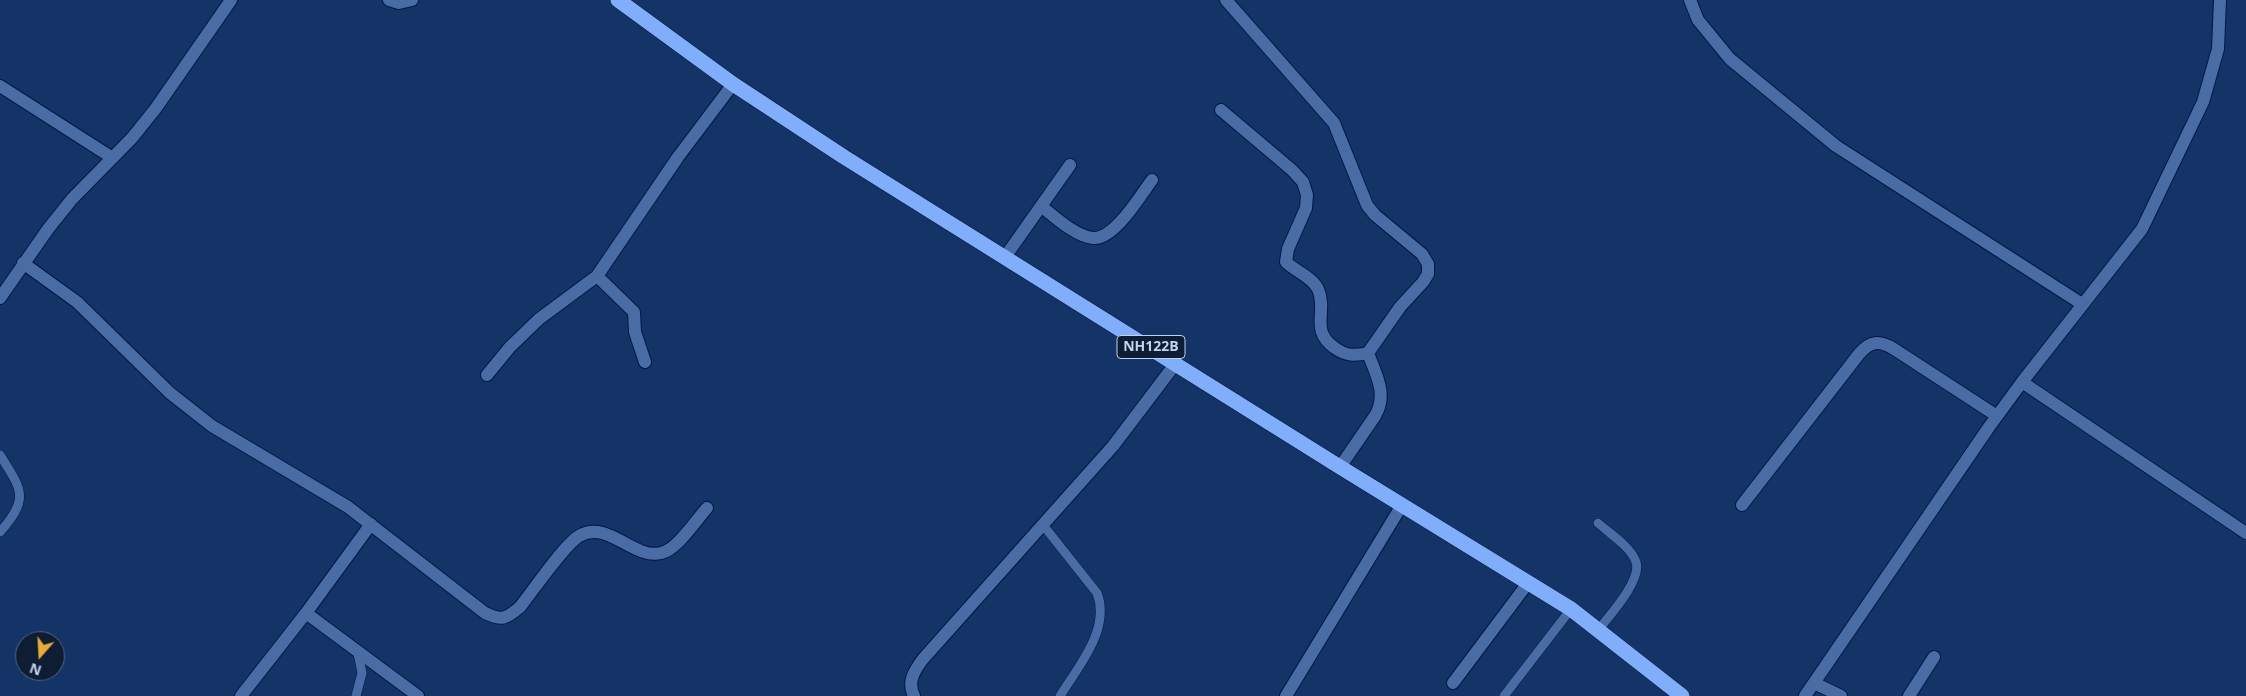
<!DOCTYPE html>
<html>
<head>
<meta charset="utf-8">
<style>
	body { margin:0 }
	#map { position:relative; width:2246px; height:696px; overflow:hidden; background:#143366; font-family:"Open Sans",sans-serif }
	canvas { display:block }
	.north { position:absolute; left:15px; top:631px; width:50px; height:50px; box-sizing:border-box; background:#0f1d34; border:1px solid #556680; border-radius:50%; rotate:199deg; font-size:14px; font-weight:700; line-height:20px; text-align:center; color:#bfd3f2 }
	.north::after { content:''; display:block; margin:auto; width:18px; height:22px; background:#e7ac37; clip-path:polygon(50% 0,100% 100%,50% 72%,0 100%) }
</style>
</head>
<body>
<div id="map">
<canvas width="2246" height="696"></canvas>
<div class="north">N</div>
</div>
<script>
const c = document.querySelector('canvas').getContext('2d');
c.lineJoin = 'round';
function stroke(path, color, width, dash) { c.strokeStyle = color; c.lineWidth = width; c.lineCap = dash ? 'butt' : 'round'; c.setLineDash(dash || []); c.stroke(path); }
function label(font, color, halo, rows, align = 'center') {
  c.font = font + ' "Open Sans",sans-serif'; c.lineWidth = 4; c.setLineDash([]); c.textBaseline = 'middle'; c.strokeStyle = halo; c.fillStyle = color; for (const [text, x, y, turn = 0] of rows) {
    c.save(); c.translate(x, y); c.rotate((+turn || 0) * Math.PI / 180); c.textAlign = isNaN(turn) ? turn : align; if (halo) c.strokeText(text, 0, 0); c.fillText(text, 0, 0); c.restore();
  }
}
const lane = new Path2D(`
	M 0,455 C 22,490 30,498 0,532
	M 1598,523 C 1609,533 1631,547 1636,562 C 1642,580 1610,615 1599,629
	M 1043,525 L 1097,593 C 1111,629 1078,667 1060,696
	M 356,696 L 362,673 L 358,653
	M 1504,696 L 1571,609`);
const street = new Path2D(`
	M 389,0 L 399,3 L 412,0
	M 1226,0 L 1334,123 L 1367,205 L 1375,215 L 1422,254 L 1428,264 L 1428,274 L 1423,282 L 1400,307 L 1368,353
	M 1690,0 L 1698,20 L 1730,59 L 1836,146 L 2082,304
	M 0,86 L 111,157
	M 1221,110 L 1292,170 L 1303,182 L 1307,195 L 1306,208 L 1288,249 L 1286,262 C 1295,271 1312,277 1318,289 C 1328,313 1309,330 1335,348 C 1346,356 1355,356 1368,353 C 1376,375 1388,394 1375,416 L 1340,467
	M 1041,206 C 1055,217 1075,236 1093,238 C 1114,240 1140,196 1152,180
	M 1005,257 L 1070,165
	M 23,263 L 77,302 L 170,393 L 212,426 L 348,507 L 485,613 C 502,621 506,619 520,607 C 532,592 564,545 579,536 C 608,519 633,560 661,553 C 677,550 696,520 707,508
	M 597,276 L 634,312 L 635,332 L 645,362
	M 0,298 L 48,229 L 72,199 L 132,138 L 156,108 L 231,0
	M 487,375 L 510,347 L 539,319 L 597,276 L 678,157 L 733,84
	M 2022,382 L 2246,533
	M 1742,505 L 1859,354 C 1870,341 1879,340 1894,349 L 1997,416
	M 306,613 L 418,696
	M 1453,683 L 1528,583
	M 1814,683 L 1841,696
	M 241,696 L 306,613 L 371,524
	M 914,696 C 907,682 914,671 923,659 L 1113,446 L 1176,363
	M 1286,696 L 1402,505
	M 1805,696 L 1989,427 L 2022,382 L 2142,229 L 2203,102 L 2218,49 L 2220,0
	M 1909,696 L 1934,657`);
const highway = new Path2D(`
	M 618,0 L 733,84 L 844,157 L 1340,467 L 1571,609 L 1682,696`);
const shields = [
	[1151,347,68]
];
const shieldNames = [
	["NH122B",1151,347]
];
stroke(lane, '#001849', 10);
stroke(street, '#001849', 14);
stroke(highway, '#001849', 16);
stroke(lane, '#4a6ca4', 9);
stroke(street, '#4a6ca4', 12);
stroke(highway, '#80aefa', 15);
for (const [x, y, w] of shields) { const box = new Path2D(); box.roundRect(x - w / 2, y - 11.5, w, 23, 4); c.fillStyle = '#0f1d34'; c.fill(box); stroke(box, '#bfd3f2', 1); }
label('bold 14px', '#bfd3f2', null, shieldNames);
</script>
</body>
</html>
